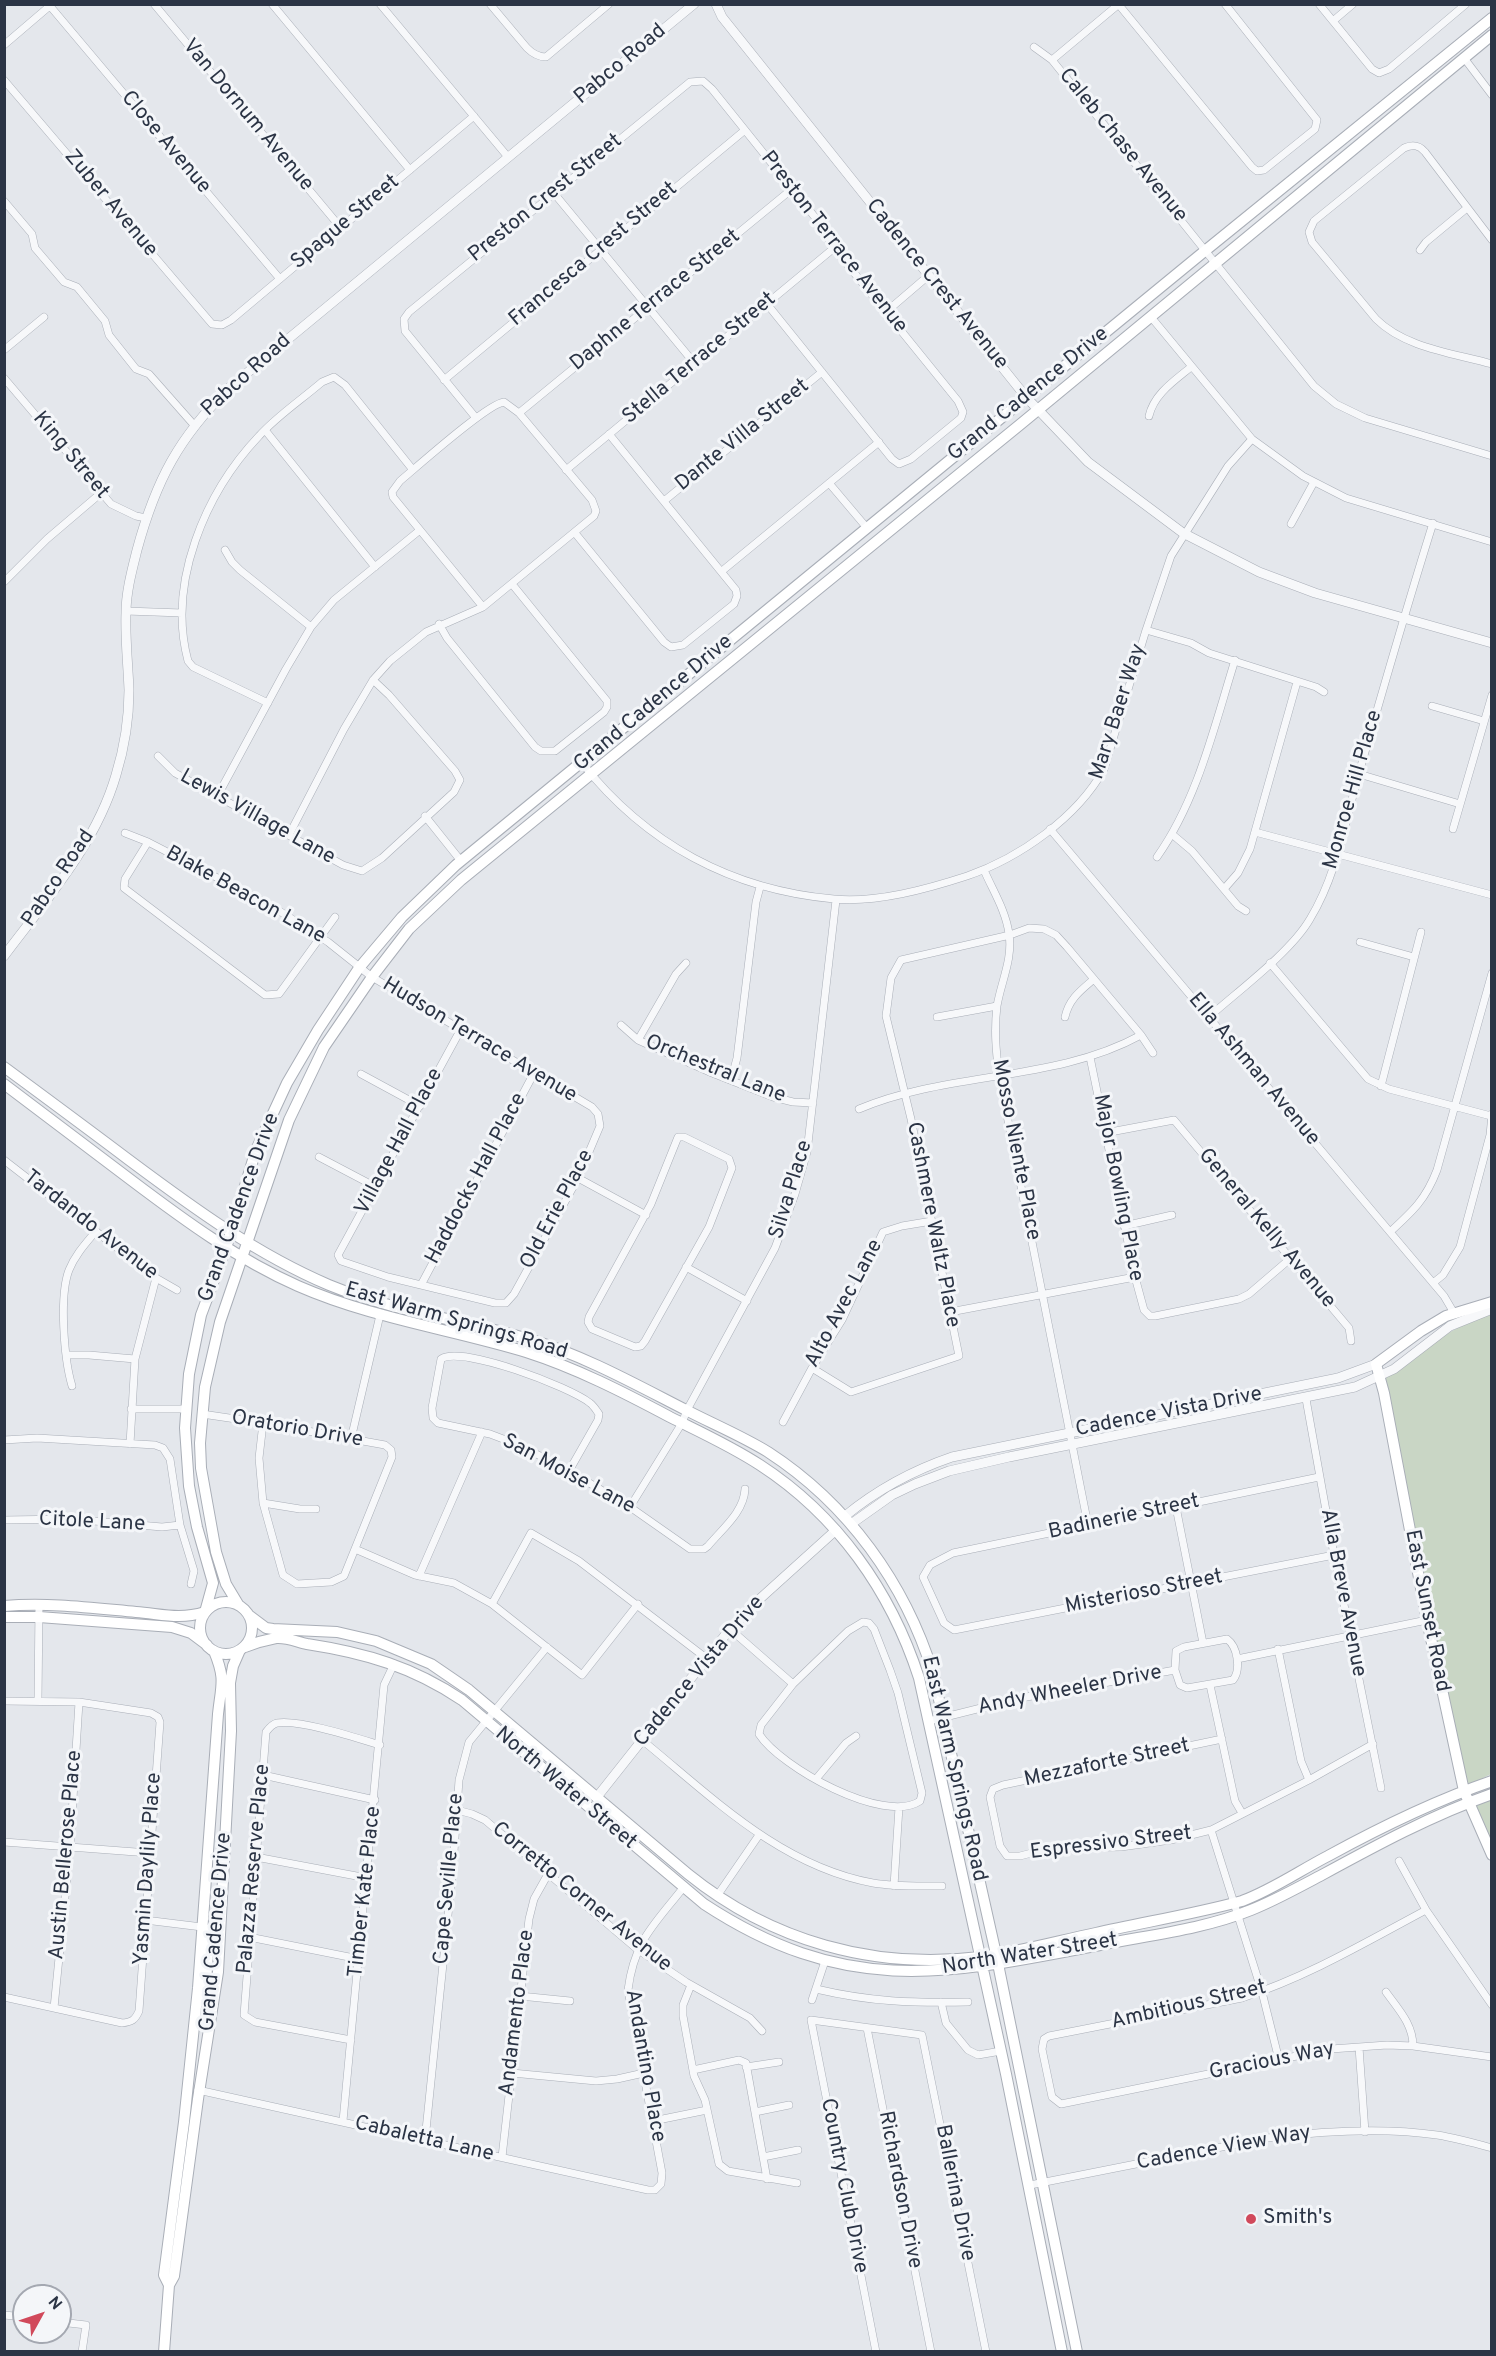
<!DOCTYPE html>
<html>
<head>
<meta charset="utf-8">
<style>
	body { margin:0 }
	#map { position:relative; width:1496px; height:2356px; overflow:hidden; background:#e4e7ec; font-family:Overpass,sans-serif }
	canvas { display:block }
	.frame { position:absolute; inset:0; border:6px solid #2b3445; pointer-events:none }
	.north { position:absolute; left:12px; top:2284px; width:60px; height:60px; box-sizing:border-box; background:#f4f6f9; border:2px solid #a4a8b1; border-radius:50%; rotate:50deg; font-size:16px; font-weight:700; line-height:24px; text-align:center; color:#2b3445 }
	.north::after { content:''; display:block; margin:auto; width:21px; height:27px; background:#d1495b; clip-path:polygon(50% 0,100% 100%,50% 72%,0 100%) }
</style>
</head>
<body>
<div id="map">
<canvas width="1496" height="2356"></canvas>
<div class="frame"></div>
<div class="north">N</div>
</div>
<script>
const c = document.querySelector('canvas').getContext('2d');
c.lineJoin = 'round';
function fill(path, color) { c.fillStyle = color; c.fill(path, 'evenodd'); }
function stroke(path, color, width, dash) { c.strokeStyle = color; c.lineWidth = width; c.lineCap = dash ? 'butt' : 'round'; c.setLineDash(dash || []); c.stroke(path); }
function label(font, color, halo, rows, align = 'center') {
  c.font = font + ' Overpass,sans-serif'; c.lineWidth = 6; c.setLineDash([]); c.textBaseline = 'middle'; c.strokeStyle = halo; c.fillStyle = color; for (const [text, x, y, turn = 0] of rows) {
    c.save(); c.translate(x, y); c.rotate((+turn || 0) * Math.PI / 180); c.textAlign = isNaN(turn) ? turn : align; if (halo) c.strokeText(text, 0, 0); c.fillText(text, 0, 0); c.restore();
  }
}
const green = new Path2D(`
	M 1491,1314 L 1491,1774 L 1467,1786 L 1460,1763 L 1384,1378 L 1389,1374 L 1392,1375 C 1425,1349 1451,1326 1491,1314 Z
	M 1484,1800 L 1491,1800 L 1491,1846 L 1473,1804 Z`);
const minor = new Path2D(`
	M 154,4 L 341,228
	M 272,4 L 410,170
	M 380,4 L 508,157
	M 490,4 L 527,48 C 533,54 538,57 546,57 L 609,4
	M 1319,4 L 1372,69 L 1379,73 L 1389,69 L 1466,4
	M 1119,5 L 1252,167 L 1257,171 L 1264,170 L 1315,129 L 1317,120 L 1225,4
	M 50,6 L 280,279
	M 1333,21 L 1353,4
	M 4,45 L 52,4
	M 1034,47 L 1052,60 L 1314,386 L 1336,404 L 1365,418 L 1492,456
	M 1464,58 L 1492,95
	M 1052,60 L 1119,4
	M 4,80 L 212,324 L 222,325 L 231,320 L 474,116
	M 553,192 L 695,364
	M 4,201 L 32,234 L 35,248 L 64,282 L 77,287 L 105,321 L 109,335 L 136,369 L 149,374 L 194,425
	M 1492,240 L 1425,152 C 1419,145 1413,144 1404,148 L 1314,221 L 1309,232 L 1312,242 L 1376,319 C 1405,348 1453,353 1492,364
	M 1420,250 L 1426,242 L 1467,208
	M 886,312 L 928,276
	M 1151,317 L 1252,439 L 1303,476 L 1346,498 L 1492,542
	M 4,350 L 44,317
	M 4,378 L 111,504 L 136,516 L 146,518
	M 444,380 L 745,130
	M 519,413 L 792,189
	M 1149,416 C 1154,394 1174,381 1191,367
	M 476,418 L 405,331 L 404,319 L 409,312 L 690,82 L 703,81 L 712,89 L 818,221 L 834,248 L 958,401 L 963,412 L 961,418 L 911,459 L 899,464 L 892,459 L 767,304
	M 265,430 L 375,567
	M 566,470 L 834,248
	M 829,483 L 867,528
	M 664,501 L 822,372
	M 1291,524 L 1314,482
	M 575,533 L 664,642 L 671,647 L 683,645 L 734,604 L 737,596 L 736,590 L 609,434
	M 225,550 L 232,562 L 240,570 L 311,627
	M 722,571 L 879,442
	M 4,582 L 47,539 L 101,493
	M 126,611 L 182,613
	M 439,624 L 447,638 L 535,747 L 541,751 L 555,751 L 604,712 L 607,707 L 607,701 L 512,584
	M 1146,630 L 1191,643 L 1209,653 L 1316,687 L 1324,692
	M 268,703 L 193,667 L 188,661 C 167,583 205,493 259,436 C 277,416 301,400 322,382 L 334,377 L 345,385 L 413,470
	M 1432,706 L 1484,721
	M 158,756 L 175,773 L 343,865 L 362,871 L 382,858 L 454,792 L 460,780 L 455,771 L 389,695 L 373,680
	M 582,763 C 646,844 732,890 834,899 C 877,903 927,889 967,876 C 1019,858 1077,818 1104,769 L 1146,630 L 1171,556 L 1228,466 L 1252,439
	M 1359,774 L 1460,804
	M 218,795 L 286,669 L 311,627 L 334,600 L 420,530
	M 425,816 L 461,861
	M 1050,829 L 1444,1296 L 1454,1313
	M 1453,829 L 1492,695
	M 1255,832 L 1492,895
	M 125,833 L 148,842 L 270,905 L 328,942 L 372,977 L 592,1107 L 598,1114 L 600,1126 L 578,1178 L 514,1294 L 506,1303 L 495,1303 L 388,1277 L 341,1261 L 338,1255 L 461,1029
	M 289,835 L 344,729 L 373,680 L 390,661 L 426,632 L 483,607 L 594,516 L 596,511 L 592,500 L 519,413 L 504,402 C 487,404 418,466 400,481 L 392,492 L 393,497 L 483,607
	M 1173,835 L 1192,851 L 1238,906 L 1246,911
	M 148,842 L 125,879 L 124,888 L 265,995 L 279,994 L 335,917
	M 1157,857 C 1198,799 1214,727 1235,660
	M 984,870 C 993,891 1006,911 1009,934 C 1013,959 1001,982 997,1006 C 994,1030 996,1051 999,1075 L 1088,1525
	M 1224,889 L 1238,873 L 1250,849 L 1297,682
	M 1360,942 L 1414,957
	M 1270,963 L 1368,1079 L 1389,1089 L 1491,1116
	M 937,1017 L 997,1006
	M 1065,1017 C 1069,999 1080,991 1094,979
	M 1209,1017 C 1238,991 1291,952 1310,919 C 1337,875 1345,822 1359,773 C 1383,689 1407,606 1433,523
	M 621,1025 L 638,1040 L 712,1073 L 773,1097 L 793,1102 L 813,1103
	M 638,1040 L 676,974 L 686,963
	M 1090,1057 L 1135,1277 L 1144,1310 L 1150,1316 L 1155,1316 L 1239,1299 L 1249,1294 L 1291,1258
	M 361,1074 L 420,1106
	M 731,1080 L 737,1058 L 756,902 L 760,887
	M 1381,1086 L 1421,932
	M 859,1109 C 948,1071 1056,1082 1141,1035
	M 1105,1133 L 1174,1120 L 1349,1328 L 1351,1341
	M 678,1137 L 684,1137 L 729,1159 L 732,1168 L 709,1227 L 645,1341 L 641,1346 L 635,1347 L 592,1329 L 588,1322 L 589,1317 L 651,1204 Z
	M 319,1157 L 376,1187
	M 4,1160 L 156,1278 L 177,1290
	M 578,1178 L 646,1215
	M 1124,1226 L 1172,1215
	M 1390,1232 C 1413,1211 1426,1199 1437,1170 L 1492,973
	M 686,1267 L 747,1301
	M 1433,1283 L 1443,1275 L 1460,1247 L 1490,1135 L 1492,1114
	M 421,1285 L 534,1073
	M 950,1312 L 1135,1277
	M 67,1355 L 89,1355 L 135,1359
	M 812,1368 L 851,1392 L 959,1356 L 911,1119 L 886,1016 L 891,978 L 901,960 L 1010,935 L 1029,928 L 1044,929 L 1056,935 L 1067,947 L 1141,1035 L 1153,1053
	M 72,1386 C 64,1359 59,1296 69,1270 C 75,1255 86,1243 96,1231
	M 1306,1399 L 1334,1555 L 1381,1788
	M 131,1409 L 185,1409
	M 202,1414 L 263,1423 L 385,1445 L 391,1450 L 392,1457 L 344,1576 L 331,1582 L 297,1584 L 283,1575 L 263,1503 L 259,1458 L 263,1423
	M 783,1422 L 812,1368 L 842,1320 L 883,1232 L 902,1226 L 932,1221
	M 351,1439 L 380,1315
	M 4,1440 L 37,1438 L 155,1445 L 163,1448 L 170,1459 L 180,1525 L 194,1571 L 191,1584
	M 130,1444 L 135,1359 L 156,1278
	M 569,1471 L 598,1420 L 599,1414 C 596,1410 594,1406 590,1403 C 570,1387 461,1345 441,1359 L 432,1408 L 433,1418 L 438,1423 L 490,1434 L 519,1445 L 569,1471 L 630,1507 L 690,1549 L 704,1549 L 708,1546 C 722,1529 744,1512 745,1489
	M 1319,1477 L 953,1553 L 930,1565 L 923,1577 L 944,1623 L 954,1630 L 1334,1555
	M 263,1503 L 300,1509 L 316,1509
	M 630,1507 L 682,1423 L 687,1410 L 775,1248 L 795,1194 L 807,1152 L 836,900
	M 1176,1507 L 1203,1643
	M 4,1520 L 71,1519 L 162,1527 L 180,1525
	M 355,1549 L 415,1575 L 454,1583 L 492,1604 L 582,1675 L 638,1604
	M 419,1576 L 482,1432
	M 492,1604 L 531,1533 L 579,1561 L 706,1658
	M 863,1622 L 869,1623 L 874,1629 L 890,1670 L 898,1693 L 922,1793 L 920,1801 C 884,1825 780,1767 759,1734 L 761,1725 L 793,1684 L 848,1631 Z
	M 730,1629 L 793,1684
	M 1227,1639 C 1238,1647 1241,1670 1233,1680 L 1187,1688 L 1180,1685 L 1175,1670 L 1176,1651 L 1184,1647 Z
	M 1278,1649 L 1301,1761 L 1309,1780
	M 1237,1659 L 1427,1620
	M 1210,1685 L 1235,1801 L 1242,1813
	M 4,1701 L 79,1702 L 151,1713 L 158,1717 L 160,1722 L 139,2011 C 135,2020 132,2022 122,2023 L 4,1997
	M 38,1701 L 39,1605
	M 929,1721 L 1021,1698 L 1175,1670
	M 1222,1739 L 1003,1785 L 993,1789 L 990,1797 L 1000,1846 L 1007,1856 L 1020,1856 L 1051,1848 L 1121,1847 L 1171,1840 L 1211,1830 L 1309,1780 L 1373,1744
	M 642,1740 C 712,1797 780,1866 873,1883 C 896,1887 919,1886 942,1886
	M 263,1775 L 375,1800
	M 816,1779 L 846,1743 L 856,1736
	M 457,1810 L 472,1814 L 485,1820 L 637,1949 L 686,1982 L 750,2018 L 762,2031
	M 1211,1830 L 1262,1992 L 1279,2060
	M 4,1842 L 149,1853
	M 256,1857 L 367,1878
	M 1399,1861 L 1426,1910 L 1492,2005
	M 894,1886 L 899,1807
	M 717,1896 L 759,1835
	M 1426,1910 C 1366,1942 1307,1977 1242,1998 L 1049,2036 L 1044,2039 L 1042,2049 L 1052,2097 L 1061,2104 L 1331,2049 L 1387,2045 L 1413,2046 L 1492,2057
	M 145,1920 L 202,1927
	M 249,1937 L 359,1959
	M 691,1985 L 683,2005 L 683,2016 L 694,2076 L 705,2100 L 719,2164 L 728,2171 L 797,2183
	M 816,1989 C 871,2002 912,2003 968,2002
	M 1386,1992 C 1398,2009 1413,2024 1413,2046
	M 520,1996 L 570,2001
	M 812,2000 L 825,1961
	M 941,2002 L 946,2023 L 968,2050 L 978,2055 L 1001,2051
	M 54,2008 L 70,1847 L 79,1702
	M 867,2028 L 931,2352
	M 351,2040 L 255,2022 L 244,2015 L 266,1732 C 269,1728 272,1724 277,1723 C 299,1719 357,1738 380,1745
	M 1359,2047 L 1365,2132
	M 746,2067 L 779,2062
	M 693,2070 L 739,2060 L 746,2063 L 767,2179
	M 512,2073 L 596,2081 L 617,2079 L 644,2073
	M 198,2090 L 648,2190 L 655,2190 L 661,2184 L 662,2173 L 628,1990 C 634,1941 654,1925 683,1888
	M 755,2112 L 789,2105
	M 343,2121 L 384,1685 L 394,1664
	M 653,2121 L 707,2110
	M 425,2140 L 453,1866 L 459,1780 L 469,1742 L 547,1647
	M 502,2157 L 529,1919 L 534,1899 L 548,1874
	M 763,2157 L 798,2150
	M 1030,2185 L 1267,2138 C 1322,2131 1382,2127 1437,2135 C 1456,2138 1474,2143 1492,2148
	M 4,2315 L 24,2317
	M 60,2322 L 86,2325 L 82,2352
	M 876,2352 L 811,2020 L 922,2035 L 986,2352`);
const tertiary = new Path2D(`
	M 716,4 L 722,17 L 1026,397 L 1088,462 L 1183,533 L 1259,572 L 1315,593 L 1492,643
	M 4,956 C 46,900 96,844 116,775 C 124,749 129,718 129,690 C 128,664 125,638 126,613 C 126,592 132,570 137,550 C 156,480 179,437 230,387 L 694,4
	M 845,1516 C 878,1489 911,1471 952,1457 L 1338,1378 L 1376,1364
	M 851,1524 L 892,1495 L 915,1484 L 949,1471 L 1009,1457 L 1355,1387 L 1394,1369 L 1450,1326 L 1492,1309
	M 597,1797 L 730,1629 L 753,1605 L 836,1530`);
const secondary = new Path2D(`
	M 4,1067 C 46,1098 88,1129 129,1160 C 192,1207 256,1254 329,1285 C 392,1311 463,1320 529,1339 C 585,1356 635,1384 686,1410 C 713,1424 742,1436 768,1452 C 848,1504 905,1583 933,1673 L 996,1954 L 1077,2352
	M 4,1084 C 46,1116 89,1148 131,1180 C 184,1220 237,1259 298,1286 C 371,1318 450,1329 526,1352 C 576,1368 623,1392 670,1417 C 700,1432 731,1446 760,1465 C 837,1515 891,1591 919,1678 L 1006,2074 L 1062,2352
	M 1492,1302 L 1446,1316 L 1421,1331 L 1376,1364 L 1384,1393 L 1427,1620 L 1464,1791 L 1492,1855
	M200 1628a26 26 0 1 1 52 0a26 26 0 1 1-52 0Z
	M 238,1604 L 226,1584 L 216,1552 L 201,1468 L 200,1443 L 205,1387 L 220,1322 L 289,1120 L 324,1047 L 372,977 L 409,929 L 461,880 L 1022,423 L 1492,35
	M 4,1606 C 48,1602 93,1608 136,1612 C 162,1614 179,1620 205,1612 L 213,1583 L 197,1527 L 189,1486 L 185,1428 L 189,1374 L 201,1315 L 226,1248 L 256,1150 L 287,1083 L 318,1030 L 359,968 L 402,917 L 456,865 L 1206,250 L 1492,18
	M 250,1616 L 266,1628 L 273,1629 L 337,1632 L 376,1641 L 431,1664 L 469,1690 L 688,1874 C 771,1941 874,1970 980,1957 C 1019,1952 1058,1941 1096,1933 C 1145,1922 1194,1914 1242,1901 C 1272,1890 1299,1871 1328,1856 C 1381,1827 1434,1801 1492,1781
	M 4,1617 L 39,1617 L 172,1627 L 191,1633 L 207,1645
	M 245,1647 C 255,1643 265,1640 276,1638 C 287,1637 297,1642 307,1644 C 366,1653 413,1667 462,1700 L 704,1904 C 846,1997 945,1975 1100,1945 C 1150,1935 1204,1929 1251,1910 C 1274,1901 1297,1888 1320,1876 C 1375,1846 1432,1815 1492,1794
	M 202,1927 L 207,1930 L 209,1936 L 205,1998 L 209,2012
	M 169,2285 L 164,2275 L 184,2122 L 198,1988 L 218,1714 C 221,1685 226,1680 214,1651
	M 164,2352 L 169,2285 L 174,2276 L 198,2099 L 218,1972 L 231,1731 L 230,1683 L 233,1666 L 240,1650`);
const markers = [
	[1251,2219,6,"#d1495b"]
];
const streetNames = [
	["Pabco Road",621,65,-40],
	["Van Dornum Avenue",247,116,50],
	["Close Avenue",165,143,50],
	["Caleb Chase Avenue",1122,146,51],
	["Preston Crest Street",546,199,-39],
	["Zuber Avenue",110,204,50],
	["Spague Street",346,223,-40],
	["Preston Terrace Avenue",833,243,52],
	["Francesca Crest Street",594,255,-40],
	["Cadence Crest Avenue",936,285,51],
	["Daphne Terrace Street",656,301,-39],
	["Stella Terrace Street",700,359,-40],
	["Pabco Road",247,376,-42],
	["Grand Cadence Drive",1029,395,-39],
	["Dante Villa Street",743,436,-39],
	["King Street",70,456,50],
	["Grand Cadence Drive",654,704,-40],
	["Mary Baer Way",1119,712,-72],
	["Monroe Hill Place",1354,790,-74],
	["Lewis Village Lane",257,818,29],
	["Pabco Road",59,879,-56],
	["Blake Beacon Lane",245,896,29],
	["Hudson Terrace Avenue",479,1041,31],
	["Orchestral Lane",715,1070,22],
	["Ella Ashman Avenue",1253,1070,50],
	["Village Hall Place",400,1142,-62],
	["Mosso Niente Place",1015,1150,79],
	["Haddocks Hall Place",477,1179,-62],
	["Major Bowling Place",1117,1188,79],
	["Silva Place",792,1190,-73],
	["Grand Cadence Drive",240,1208,-70],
	["Old Erie Place",558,1210,-62],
	["Cashmere Waltz Place",932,1225,79],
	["Tardando Avenue",90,1226,38],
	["General Kelly Avenue",1266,1229,50],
	["Alto Avec Lane",845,1304,-62],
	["East Warm Springs Road",456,1322,16],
	["Cadence Vista Drive",1169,1413,-11],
	["Oratorio Drive",297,1430,10],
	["San Moise Lane",568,1475,28],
	["Badinerie Street",1124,1518,-12],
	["Citole Lane",92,1523,3],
	["Misterioso Street",1144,1593,-11],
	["Alla Breve Avenue",1342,1593,79],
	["East Sunset Road",1426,1611,79],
	["Cadence Vista Drive",700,1672,-50],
	["Andy Wheeler Drive",1070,1691,-11],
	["Mezzaforte Street",1107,1764,-12],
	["East Warm Springs Road",953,1769,77],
	["North Water Street",565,1789,40],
	["Espressivo Street",1111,1844,-7],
	["Austin Bellerose Place",67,1855,-85],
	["Yasmin Daylily Place",149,1869,-86],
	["Palazza Reserve Place",255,1869,-85],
	["Cape Seville Place",450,1879,-85],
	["Timber Kate Place",366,1892,-84],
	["Corretto Corner Avenue",581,1898,39],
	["Grand Cadence Drive",217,1932,-85],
	["North Water Street",1030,1955,-9],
	["Ambitious Street",1189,2006,-13],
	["Andamento Place",518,2013,-83],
	["Gracious Way",1272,2062,-11],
	["Andantino Place",644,2066,80],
	["Cabaletta Lane",424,2140,13],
	["Cadence View Way",1224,2149,-10],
	["Country Club Drive",843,2186,79],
	["Richardson Drive",899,2190,79],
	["Ballerina Drive",954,2193,79]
];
const poiNames = [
	["Smith's",1263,2219]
];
fill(green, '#c9d6c5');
stroke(minor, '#a9aeb7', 8);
stroke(tertiary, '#a9aeb7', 10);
stroke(secondary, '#a9aeb7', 12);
stroke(minor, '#f7f8fa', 7);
stroke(tertiary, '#f7f8fa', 9);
stroke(secondary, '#fff', 10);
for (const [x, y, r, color] of markers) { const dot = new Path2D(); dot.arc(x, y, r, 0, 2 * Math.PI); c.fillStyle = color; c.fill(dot); stroke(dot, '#f4f6f9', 2); }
label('21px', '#2b3445', '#f4f6f9', streetNames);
label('21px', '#2b3445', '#f4f6f9', poiNames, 'left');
</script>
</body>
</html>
